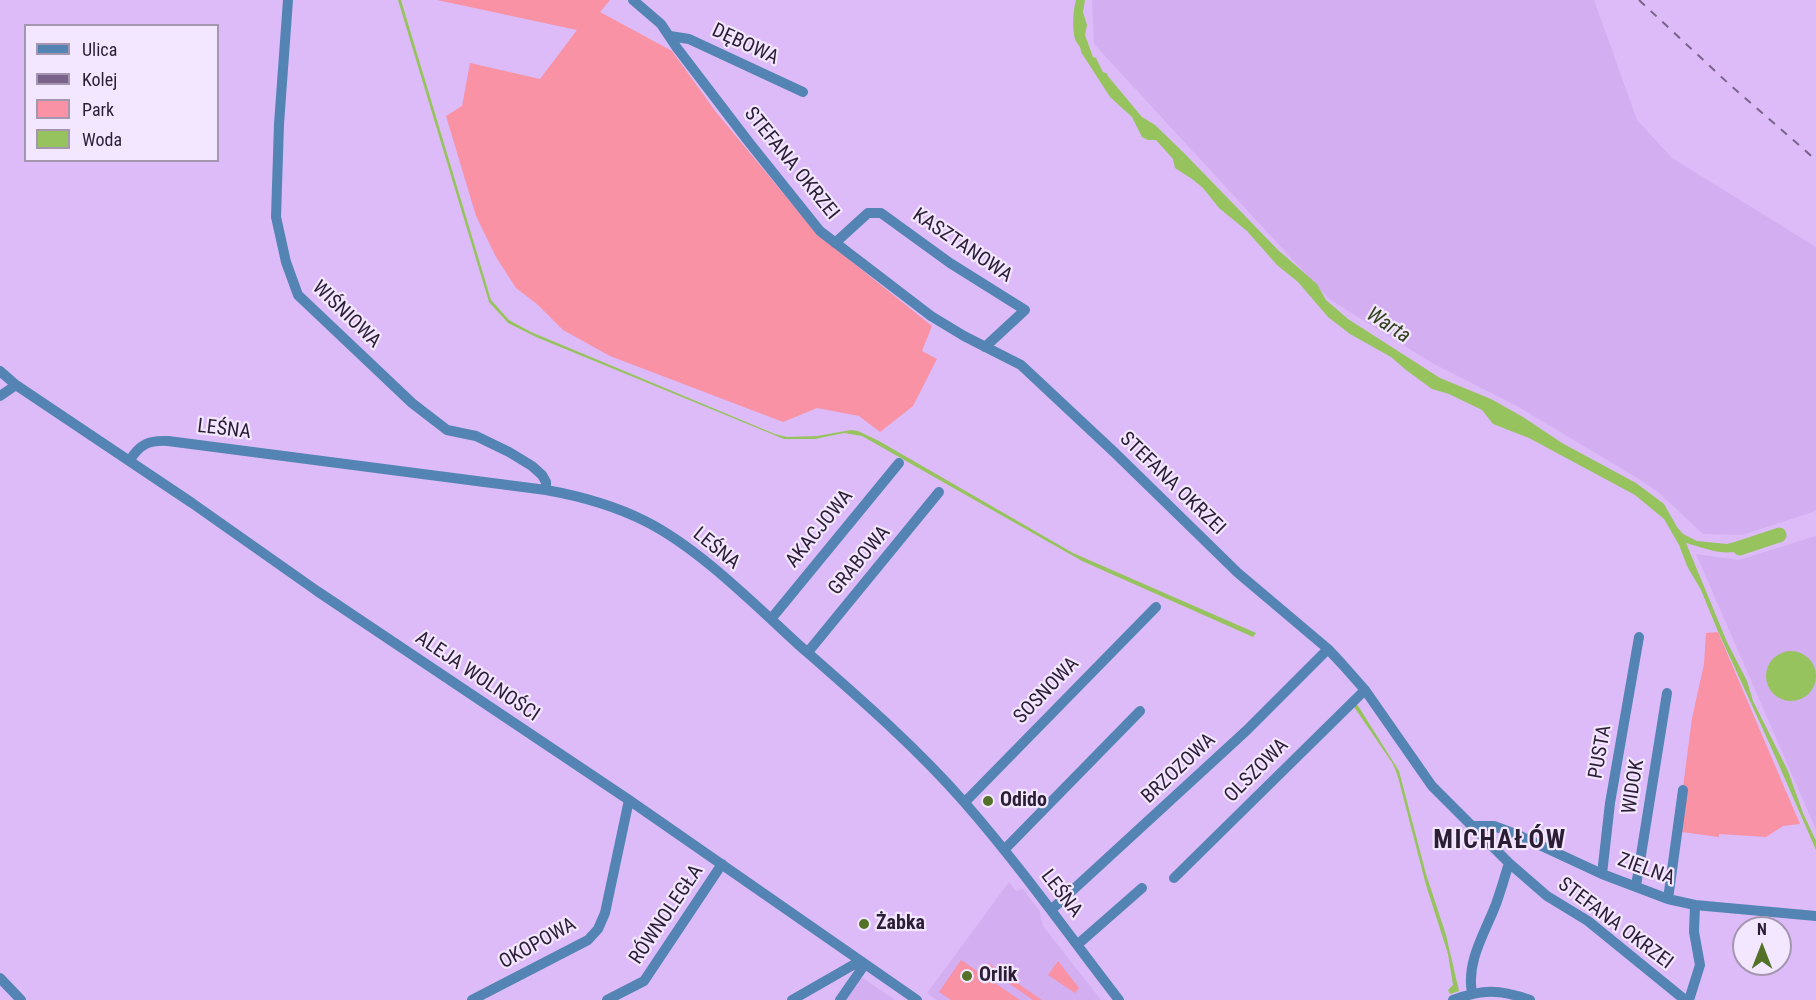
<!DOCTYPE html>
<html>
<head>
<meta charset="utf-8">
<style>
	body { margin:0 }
	#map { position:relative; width:1816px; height:1000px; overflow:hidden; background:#dcbbf8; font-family:"Roboto Condensed",sans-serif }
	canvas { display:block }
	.legend { position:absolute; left:24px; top:24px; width:195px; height:138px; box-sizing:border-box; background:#f3e6ff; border:2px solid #a396ae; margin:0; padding:8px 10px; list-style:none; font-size:18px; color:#2a1d34 }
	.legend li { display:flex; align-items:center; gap:12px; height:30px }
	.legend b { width:30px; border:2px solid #a396ae }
	.north { position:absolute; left:1732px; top:916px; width:60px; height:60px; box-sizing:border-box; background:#f3e6ff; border:2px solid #a396ae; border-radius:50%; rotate:0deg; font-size:16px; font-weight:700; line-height:24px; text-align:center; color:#2a1d34 }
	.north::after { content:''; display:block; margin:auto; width:21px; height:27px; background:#537228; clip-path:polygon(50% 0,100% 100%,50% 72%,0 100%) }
</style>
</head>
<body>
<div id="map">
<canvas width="1816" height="1000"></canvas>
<ul class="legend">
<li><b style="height:8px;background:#5384b3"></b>Ulica</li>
<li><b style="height:8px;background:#79638b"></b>Kolej</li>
<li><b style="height:16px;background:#f892a4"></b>Park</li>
<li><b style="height:16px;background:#97c35e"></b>Woda</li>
</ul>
<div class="north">N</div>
</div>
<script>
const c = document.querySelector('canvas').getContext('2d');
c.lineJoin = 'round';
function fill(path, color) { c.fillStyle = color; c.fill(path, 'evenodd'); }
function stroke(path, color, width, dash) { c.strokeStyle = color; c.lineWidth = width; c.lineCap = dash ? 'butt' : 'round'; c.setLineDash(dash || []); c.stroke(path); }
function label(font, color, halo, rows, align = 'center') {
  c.font = font + ' "Roboto Condensed",sans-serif'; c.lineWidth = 4.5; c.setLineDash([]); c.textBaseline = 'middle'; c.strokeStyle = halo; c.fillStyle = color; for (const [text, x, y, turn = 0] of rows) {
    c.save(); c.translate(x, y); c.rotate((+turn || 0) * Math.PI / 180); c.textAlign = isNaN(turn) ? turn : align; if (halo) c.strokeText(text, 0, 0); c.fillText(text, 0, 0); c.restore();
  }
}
const built = new Path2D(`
	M 1092,0 L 1594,0 L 1637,120 L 1672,158 L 1816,247 L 1816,511 L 1742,535 L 1703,534 L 1657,491 L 1634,476 L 1515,405 L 1432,363 L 1329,299 L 1094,44 Z
	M 1816,536 L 1816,830 L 1696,554 L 1739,560 Z
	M 1009,882 L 1016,891 L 1023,889 L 1039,910 L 1043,926 L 1101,1000 L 937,1000 L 927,993 Z
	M 860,976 L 895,1000 L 844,1000 Z`);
const green = new Path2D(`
	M 437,0 L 610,0 L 600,12 L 672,51 L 716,112 L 816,233 L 932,326 L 922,351 L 937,359 L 913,406 L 880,432 L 859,416 L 817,408 L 783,422 L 610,356 L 563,330 L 537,304 L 516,288 L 496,257 L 476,216 L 446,116 L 462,106 L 470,63 L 540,79 L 577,30 Z
	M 1718,632 L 1800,824 L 1783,826 L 1766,837 L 1719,834 L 1719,837 L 1682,832 L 1683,787 L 1692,718 L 1704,664 L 1706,633 Z
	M 961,960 L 1020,1000 L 951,1000 L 939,992 Z
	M 1058,961 L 1079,988 L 1075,993 L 1048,975 Z
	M 988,963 L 1042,1000 L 1033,1000 L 985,967 Z`);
const water = new Path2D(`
	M 398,0 L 401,0 L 491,300 L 509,320 L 531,332 L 775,434 L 787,437 L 817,436 L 851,430 L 858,431 L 879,441 L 1073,553 L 1256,633 L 1253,637 L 1082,561 L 862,436 L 844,433 L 815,439 L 784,439 L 536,337 L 508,323 L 489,302 Z
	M 1076,0 L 1085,0 L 1083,12 L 1087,25 L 1085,35 L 1093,57 L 1096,58 L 1103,72 L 1108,74 L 1107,75 L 1142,117 L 1155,125 L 1183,152 L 1278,250 L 1317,284 L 1326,300 L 1348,319 L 1440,378 L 1491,399 L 1523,417 L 1562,443 L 1636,483 L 1664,504 L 1677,527 L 1683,534 L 1697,541 L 1727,544 L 1753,537 L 1762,545 C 1726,557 1720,553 1686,543 L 1727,642 L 1747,681 L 1753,701 L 1788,771 L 1803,813 L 1816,841 L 1816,850 L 1771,747 L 1717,629 L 1701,590 L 1687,566 L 1679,545 L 1664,519 L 1635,495 L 1529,438 L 1493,424 L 1482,410 L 1449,394 L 1432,389 L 1406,370 L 1391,357 L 1350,334 L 1328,317 L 1298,282 L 1277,265 L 1247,231 L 1219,208 L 1203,188 L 1192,179 L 1175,168 L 1173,159 L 1156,140 L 1148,140 L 1142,137 L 1132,117 L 1110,97 L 1081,52 C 1081,46 1077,44 1075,39 C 1072,28 1073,11 1076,0 Z
	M1766 676a25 25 0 1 1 50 0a25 25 0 1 1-50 0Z
	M 1355,701 L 1399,771 L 1426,874 L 1446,935 L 1459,991 L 1450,994 L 1448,990 L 1453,985 L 1448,954 L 1426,885 L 1398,777 L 1393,764 L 1352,704 Z`);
const river = new Path2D(`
	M 1740,548 L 1779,535`);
const minor = new Path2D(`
	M 288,0 L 279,124 L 276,217 L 286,262 L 298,295 L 412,403 L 447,430 L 476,436 L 509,452 L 532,466 L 542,475 L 546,482 L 546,490
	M 633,0 L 661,24 L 677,48 L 748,141 L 820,231 L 931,316 L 964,336 L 1021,365 L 1114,452 L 1238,573 L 1328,649 L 1342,664 L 1365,690 L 1432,786 L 1509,863 L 1547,896 L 1588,921 L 1685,1000
	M 670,36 L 689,39 L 803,92
	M 835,243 L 868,213 L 881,213 L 950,263 L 1025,310 L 985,347
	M 0,371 L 16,385 L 192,503 L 317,591 L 629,800 L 917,1000
	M 0,396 L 16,385
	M 130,460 C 140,444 149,440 168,441 L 546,490 C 580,496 613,505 645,521 C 699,548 755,605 800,646 C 857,696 915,746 965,803 C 1020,866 1068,934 1119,1000
	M 771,619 L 899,463
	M 808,652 L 939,492
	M 965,802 L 1156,607
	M 1473,826 L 1494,826 L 1518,835 L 1602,874 L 1668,899 L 1695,905 L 1816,916
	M 1004,850 L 1140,711
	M 1602,874 L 1610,803 L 1639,637
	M 1174,878 L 1365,690
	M 1636,886 L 1667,693
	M 1668,899 L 1683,790
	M 1051,910 L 1247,730 L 1328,649
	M 1077,945 L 1142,888
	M 0,978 L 21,1000
	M 1472,993 C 1466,961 1485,933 1496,904 C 1501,890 1505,876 1509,863
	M 472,1000 L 588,940 L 598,929 L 605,913 L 629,800
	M 607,1000 L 644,981 L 722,864
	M 792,1000 L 860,961
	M 840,1000 L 865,964
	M 1453,1000 C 1483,989 1499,989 1530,1000
	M 1689,1000 L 1700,965 L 1694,932 L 1695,905`);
const rail = new Path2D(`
	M 1639,0 L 1729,84 L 1816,160`);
const markers = [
	[988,801,6,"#537228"],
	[864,924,6,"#537228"],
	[967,976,6,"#537228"]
];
const streetNames = [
	["DĘBOWA",745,45,25],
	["STEFANA OKRZEI",791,164,51],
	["KASZTANOWA",962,246,34],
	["WIŚNIOWA",346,315,44],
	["LEŚNA",224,430,7],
	["STEFANA OKRZEI",1172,484,44],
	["AKACJOWA",820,529,-51],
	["LEŚNA",716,549,39],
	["GRABOWA",860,561,-50],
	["ALEJA WOLNOŚCI",477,677,34],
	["SOSNOWA",1047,691,-46],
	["PUSTA",1601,752,-80],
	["BRZOZOWA",1179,769,-43],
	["OLSZOWA",1257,771,-45],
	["WIDOK",1634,787,-81],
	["ZIELNA",1646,870,20],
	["LEŚNA",1061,894,52],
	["RÓWNOLEGŁA",667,915,-56],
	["STEFANA OKRZEI",1615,924,37],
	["OKOPOWA",538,944,-29]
];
const poiNames = [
	["Odido",1000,801],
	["Żabka",876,924],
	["Orlik",979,976]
];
const waterNames = [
	["Warta",1388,326,33]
];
const districtNames = [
	["MICHAŁÓW",1500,841]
];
fill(built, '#d3aff2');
fill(green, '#f892a4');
fill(water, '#97c35e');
stroke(river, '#97c35e', 15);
stroke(minor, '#5384b3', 10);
stroke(rail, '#79638b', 2, [8, 8]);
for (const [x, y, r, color] of markers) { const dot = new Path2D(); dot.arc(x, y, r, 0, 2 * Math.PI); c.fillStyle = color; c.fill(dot); stroke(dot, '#f3e6ff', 2); }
label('20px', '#2a1d34', '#f3e6ff', streetNames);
label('bold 20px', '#2a1d34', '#f3e6ff', poiNames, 'left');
label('italic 21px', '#2f4118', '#f3e6ff', waterNames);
c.letterSpacing = '1.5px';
label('bold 26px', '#2a1d34', '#f3e6ff', districtNames);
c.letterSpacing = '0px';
</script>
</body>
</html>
